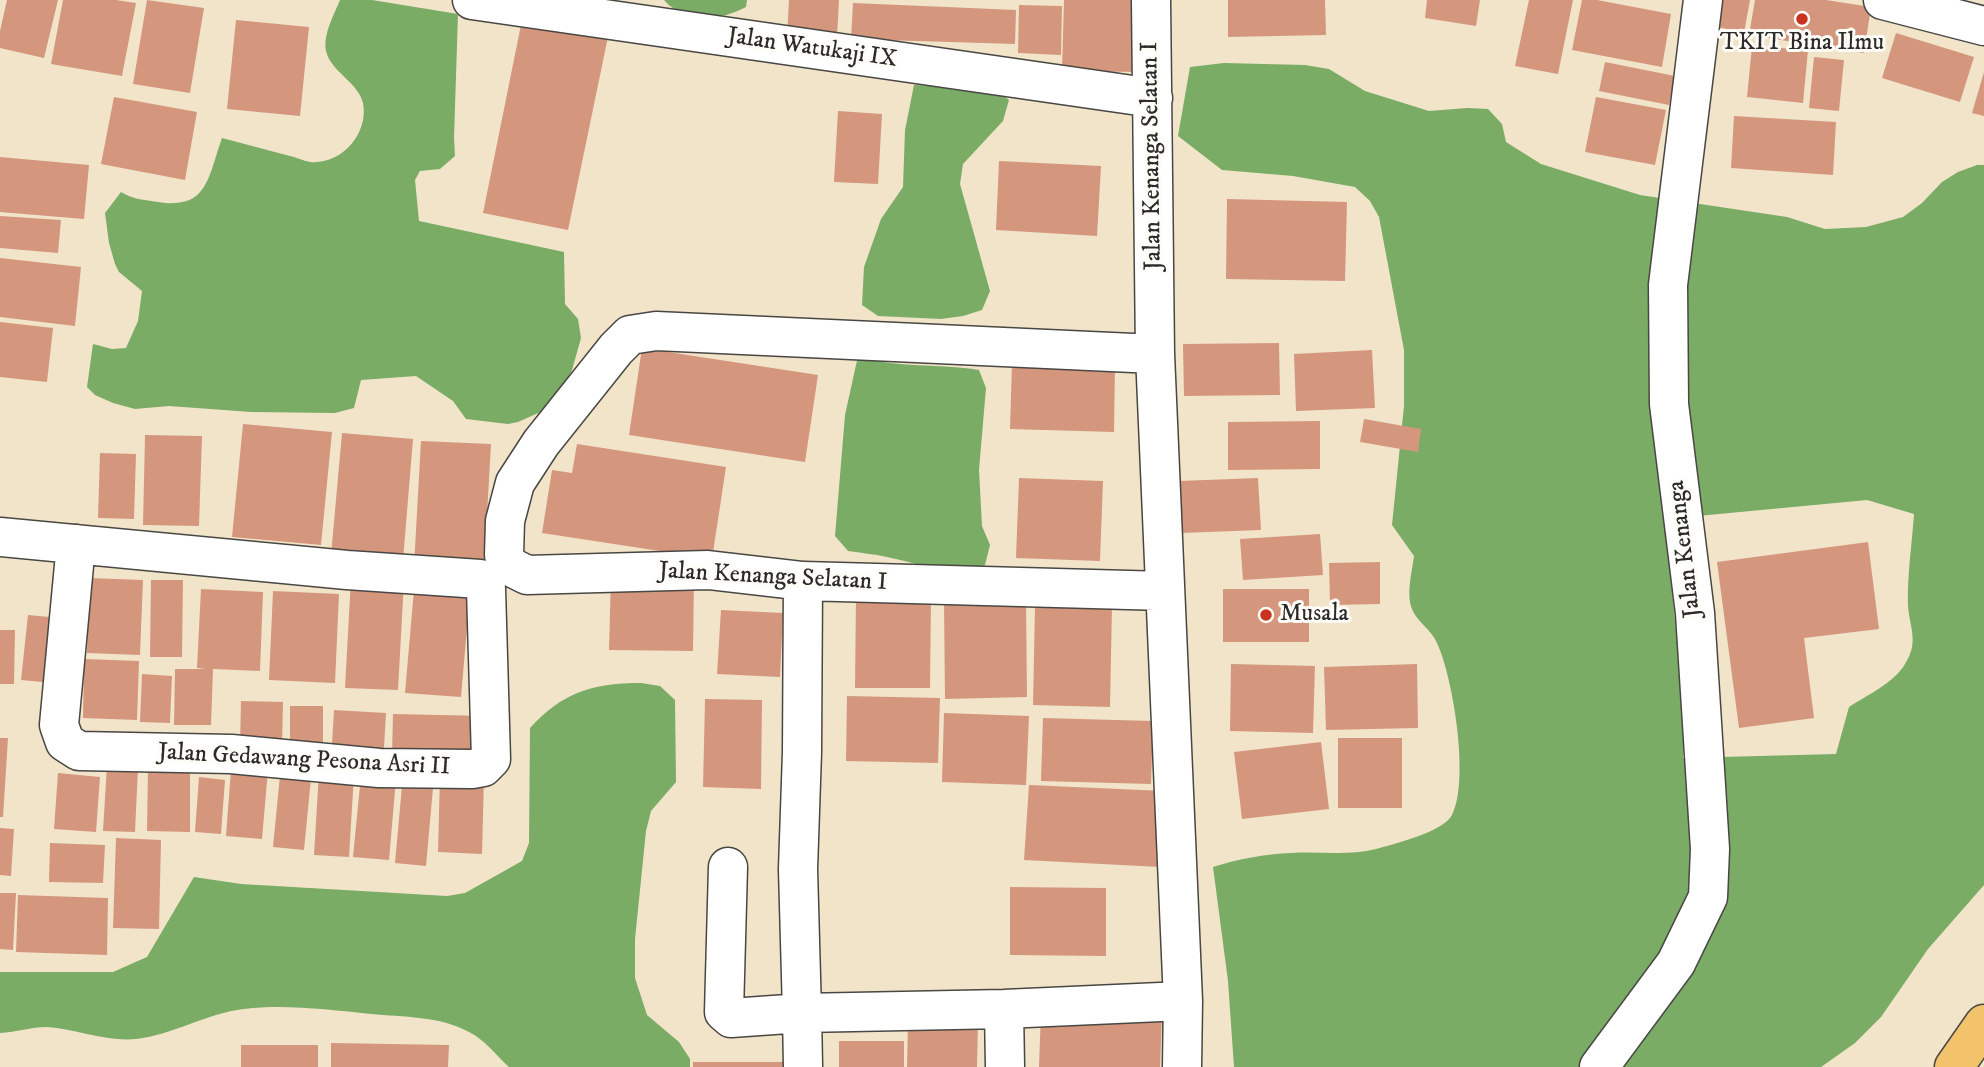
<!DOCTYPE html>
<html>
<head>
<meta charset="utf-8">
<style>
	body { margin:0 }
	canvas { display:block; background:#f1e4c9 }
</style>
</head>
<body>
<canvas width="1984" height="1067"></canvas>
<script>
const c = document.querySelector('canvas').getContext('2d');
c.lineJoin = 'round';
function fill(path, color) { c.fillStyle = color; c.fill(path, 'evenodd'); }
function stroke(path, color, width, dash) { c.strokeStyle = color; c.lineWidth = width; c.lineCap = dash ? 'butt' : 'round'; c.setLineDash(dash || []); c.stroke(path); }
function label(font, color, halo, rows, align = 'center') {
  c.font = font + ' "IM FELL DW Pica",serif'; c.lineWidth = 6; c.setLineDash([]); c.textBaseline = 'middle'; c.strokeStyle = halo; c.fillStyle = color; for (const [text, x, y, turn = 0] of rows) {
    c.save(); c.translate(x, y); c.rotate((+turn || 0) * Math.PI / 180); c.textAlign = isNaN(turn) ? turn : align; if (halo) c.strokeText(text, 0, 0); c.fillText(text, 0, 0); c.restore();
  }
}
const forest = new Path2D(`
	M 340,0 L 372,0 L 458,14 L 454,138 L 455,156 L 440,169 L 420,171 L 415,180 L 419,221 L 564,252 L 565,304 L 578,319 L 581,338 L 572,370 L 554,406 L 518,422 L 508,424 L 466,419 L 453,401 L 416,376 L 361,380 L 354,408 L 335,413 L 251,412 L 169,406 L 135,409 L 113,403 L 95,395 L 87,387 L 93,344 L 112,349 L 126,348 L 138,321 L 142,291 L 119,272 L 115,264 L 109,243 L 105,213 L 121,192 C 132,199 144,200 158,202 C 208,210 208,177 222,138 C 245,144 267,150 290,156 C 296,157 303,161 310,162 C 341,165 369,134 363,103 C 358,82 331,72 326,51 C 323,34 334,15 340,0 Z
	M 664,0 L 747,0 L 746,7 C 720,21 685,24 664,0 Z
	M 1224,63 L 1305,65 L 1329,69 L 1365,91 L 1429,111 L 1467,108 L 1488,109 L 1502,124 L 1506,142 L 1541,164 L 1640,195 L 1787,217 L 1825,229 L 1866,227 L 1903,217 L 1922,203 L 1942,182 L 1958,172 L 1977,165 L 1984,165 L 1984,885 L 1928,949 L 1881,1017 L 1855,1043 L 1821,1067 L 1234,1067 L 1228,981 L 1213,867 C 1238,859 1265,854 1291,853 C 1319,851 1348,856 1376,849 C 1394,844 1443,832 1452,815 C 1470,781 1453,677 1437,643 C 1432,630 1416,621 1412,609 C 1406,594 1412,572 1414,556 L 1392,525 L 1404,406 L 1404,350 L 1379,217 L 1370,201 L 1355,187 L 1293,176 L 1222,170 L 1178,136 L 1190,67 ZM 1867,500 L 1914,514 C 1912,544 1907,576 1908,606 C 1910,629 1919,642 1905,664 C 1894,683 1867,695 1849,707 L 1836,754 L 1683,758 C 1685,741 1682,725 1682,709 C 1679,645 1670,583 1666,519 Z
	M 914,85 L 993,88 L 1009,100 L 1003,121 L 963,164 L 960,184 L 990,291 L 982,310 L 963,316 L 941,319 L 878,316 L 862,305 L 864,267 L 881,219 L 903,187 L 905,130 Z
	M 858,356 C 897,369 939,363 979,370 L 986,388 L 979,470 L 982,526 L 990,545 L 985,565 C 950,577 921,564 887,557 C 874,554 861,553 848,551 L 835,536 L 845,415 Z
	M 641,683 L 660,686 L 675,700 L 676,782 L 651,811 L 646,831 L 635,939 L 635,978 L 647,1015 L 679,1042 L 690,1059 L 690,1067 L 509,1067 C 497,1056 484,1039 469,1032 C 440,1016 403,1017 371,1014 C 329,1010 286,1004 244,1009 C 207,1013 173,1035 136,1039 C 106,1042 77,1029 47,1027 C 31,1027 16,1032 0,1033 L 0,972 L 113,972 L 147,957 L 194,877 L 241,884 L 447,896 L 465,893 L 522,861 L 529,843 L 530,728 C 563,692 593,683 641,683 Z`);
const building = new Path2D(`
	M 7,0 L 58,0 L 44,58 L 0,48 L 0,31 Z
	M 63,0 L 116,0 L 136,3 L 122,76 L 51,64 Z
	M 147,0 L 204,8 L 190,93 L 133,84 Z
	M 789,0 L 839,0 L 837,38 L 787,36 Z
	M 1064,0 L 1142,0 L 1140,72 L 1062,71 Z
	M 1228,0 L 1325,0 L 1326,35 L 1228,37 Z
	M 1427,0 L 1480,0 L 1476,26 L 1425,18 Z
	M 1529,0 L 1573,0 L 1558,74 L 1515,66 Z
	M 1582,0 L 1597,0 L 1671,14 L 1662,67 L 1572,50 Z
	M 1723,0 L 1750,0 L 1744,33 L 1718,27 Z
	M 1755,0 L 1826,0 L 1871,7 L 1864,53 L 1749,35 Z
	M 853,3 L 1016,10 L 1015,44 L 851,39 Z
	M 1019,5 L 1062,6 L 1061,55 L 1018,53 Z
	M 523,15 L 609,32 L 568,230 L 483,213 Z
	M 236,20 L 309,27 L 300,116 L 227,109 Z
	M 1896,33 L 1974,57 L 1960,102 L 1882,78 Z
	M 1752,46 L 1808,50 L 1803,103 L 1747,97 Z
	M 1814,57 L 1844,60 L 1839,111 L 1809,108 Z
	M 1605,62 L 1675,76 L 1669,105 L 1599,91 Z
	M 1984,72 L 1984,116 L 1972,113 Z
	M 114,97 L 197,112 L 185,180 L 101,164 Z
	M 1596,97 L 1666,110 L 1655,165 L 1585,152 Z
	M 838,111 L 882,114 L 878,184 L 834,182 Z
	M 1734,116 L 1836,122 L 1833,175 L 1731,168 Z
	M 0,157 L 89,165 L 84,219 L 0,212 Z
	M 999,161 L 1101,166 L 1097,236 L 996,230 Z
	M 1227,199 L 1347,202 L 1345,281 L 1226,279 Z
	M 0,216 L 61,220 L 58,253 L 0,248 Z
	M 0,258 L 81,267 L 75,326 L 0,317 Z
	M 0,322 L 53,328 L 47,382 L 0,377 Z
	M 1279,343 L 1280,395 L 1184,396 L 1183,344 Z
	M 642,348 L 818,375 L 805,462 L 629,435 Z
	M 1372,350 L 1375,408 L 1296,411 L 1294,354 Z
	M 1012,363 L 1115,366 L 1114,432 L 1010,429 Z
	M 1364,419 L 1421,429 L 1418,452 L 1360,442 Z
	M 1320,421 L 1320,469 L 1228,470 L 1228,422 Z
	M 243,424 L 332,432 L 321,545 L 232,537 Z
	M 342,433 L 413,439 L 402,572 L 330,566 Z
	M 145,435 L 202,436 L 199,526 L 143,525 Z
	M 421,441 L 491,444 L 484,569 L 414,566 Z
	M 577,444 L 726,467 L 712,559 L 542,533 L 552,470 L 572,473 Z
	M 100,453 L 136,454 L 134,519 L 98,518 Z
	M 1019,478 L 1103,481 L 1100,561 L 1016,558 Z
	M 1258,478 L 1261,530 L 1181,533 L 1179,481 Z
	M 1320,534 L 1323,575 L 1243,580 L 1240,539 Z
	M 1868,542 L 1879,629 L 1804,638 L 1814,718 L 1739,728 L 1717,562 Z
	M 1380,562 L 1380,604 L 1330,605 L 1329,563 Z
	M 611,575 L 694,577 L 693,651 L 609,650 Z
	M 89,578 L 143,580 L 140,655 L 87,653 Z
	M 351,578 L 404,581 L 398,690 L 345,688 Z
	M 415,578 L 471,582 L 461,697 L 405,693 Z
	M 151,580 L 183,580 L 182,657 L 150,657 Z
	M 201,589 L 263,592 L 260,671 L 213,669 L 211,725 L 174,725 L 175,669 L 206,669 L 197,668 Z
	M 1223,589 L 1309,589 L 1309,642 L 1223,642 Z
	M 273,591 L 339,594 L 335,683 L 269,680 Z
	M 856,596 L 931,596 L 930,688 L 855,688 Z
	M 1026,601 L 1027,697 L 945,699 L 944,602 Z
	M 1035,605 L 1112,606 L 1110,707 L 1033,705 Z
	M 721,610 L 783,613 L 780,677 L 717,674 Z
	M 28,615 L 60,618 L 53,683 L 21,680 Z
	M 0,630 L 15,630 L 14,684 L 0,684 Z
	M 84,659 L 139,661 L 137,720 L 83,718 Z
	M 1231,664 L 1315,666 L 1313,733 L 1230,731 Z
	M 1417,664 L 1418,728 L 1326,730 L 1324,667 Z
	M 142,674 L 172,676 L 170,723 L 140,722 Z
	M 847,696 L 940,698 L 938,763 L 846,761 Z
	M 705,699 L 762,700 L 761,789 L 703,787 Z
	M 241,701 L 283,702 L 282,747 L 240,745 Z
	M 290,706 L 323,706 L 323,749 L 290,749 Z
	M 334,710 L 386,713 L 383,765 L 331,761 Z
	M 944,713 L 1029,716 L 1026,785 L 942,782 Z
	M 393,714 L 486,716 L 485,758 L 392,756 Z
	M 1043,718 L 1153,721 L 1151,784 L 1041,781 Z
	M 0,738 L 8,738 L 3,817 L 0,817 Z
	M 1338,738 L 1402,738 L 1402,808 L 1338,808 Z
	M 1321,742 L 1329,809 L 1242,819 L 1234,752 Z
	M 232,756 L 269,758 L 262,839 L 226,836 Z
	M 281,765 L 312,768 L 304,850 L 273,847 Z
	M 107,766 L 138,768 L 135,832 L 103,831 Z
	M 148,768 L 190,768 L 190,832 L 147,831 Z
	M 319,772 L 354,775 L 349,857 L 314,855 Z
	M 58,773 L 100,777 L 96,832 L 54,829 Z
	M 361,775 L 396,779 L 389,860 L 353,857 Z
	M 403,775 L 434,777 L 426,866 L 395,863 Z
	M 440,776 L 484,777 L 482,854 L 438,852 Z
	M 199,777 L 225,780 L 221,834 L 195,832 Z
	M 1029,785 L 1164,791 L 1160,867 L 1024,860 Z
	M 0,828 L 14,829 L 11,876 L 0,875 Z
	M 116,838 L 161,840 L 159,929 L 113,928 Z
	M 50,843 L 105,845 L 103,883 L 49,882 Z
	M 1010,887 L 1106,888 L 1106,956 L 1010,955 Z
	M 0,893 L 16,893 L 13,950 L 0,949 Z
	M 18,895 L 108,898 L 107,955 L 16,952 Z
	M 1041,1010 L 1162,1015 L 1160,1067 L 1039,1067 Z
	M 908,1020 L 978,1022 L 977,1067 L 907,1067 Z
	M 839,1041 L 904,1041 L 904,1067 L 839,1067 Z
	M 331,1043 L 449,1045 L 448,1067 L 331,1067 Z
	M 241,1045 L 318,1045 L 318,1067 L 241,1067 Z
	M 693,1062 L 786,1062 L 786,1067 L 693,1067 Z`);
const minor = new Path2D(`
	M 472,0 L 1153,98
	M 1151,0 L 1155,354 L 1183,1001 L 1182,1067
	M 1883,0 L 1984,26
	M 1155,354 L 656,331 L 630,335 L 616,349 L 541,443 L 515,483 L 505,521 L 504,555 L 509,566 L 527,575 L 708,570 L 803,581 L 1165,591
	M 0,537 L 347,570 L 480,579 L 485,582 L 486,589 L 491,759 L 483,767 L 472,769 L 379,768 L 231,754 L 79,751 L 65,742 L 59,725 L 76,544
	M 803,581 L 802,752 L 798,869 L 802,1013 L 1004,1009 L 1183,1001
	M 728,867 L 724,1012 L 731,1018 L 802,1013 L 803,1067
	M 1004,1009 L 1005,1067
	M 1599,1067 L 1676,963 L 1708,897 L 1710,849 L 1695,613 L 1669,404 L 1668,285 L 1703,0`);
const highway = new Path2D(`
	M 1954,1067 L 1984,1024`);
const markers = [
	[1802,19,7,"#c8321e"],
	[1266,615,7,"#c8321e"]
];
const poiNames = [
	["TKIT Bina Ilmu",1802,44],
	["Musala",1280,615,"left"]
];
const streetNames = [
	["Jalan Watukaji IX",812,49,8],
	["Jalan Kenanga Selatan I",1153,156,-91],
	["Jalan Kenanga",1686,549,-97],
	["Jalan Kenanga Selatan I",773,578,3],
	["Jalan Gedawang Pesona Asri II",304,761,3]
];
fill(forest, '#7aac66');
fill(building, '#d4977e');
stroke(minor, '#494743', 41);
stroke(highway, '#494743', 41);
stroke(minor, '#fff', 38);
stroke(highway, '#f2c36a', 38);
for (const [x, y, r, color] of markers) { const dot = new Path2D(); dot.arc(x, y, r, 0, 2 * Math.PI); c.fillStyle = color; c.fill(dot); stroke(dot, '#fdfcf7', 2.5); }
label('24px', '#2b2b2b', '#fdfcf7', poiNames);
label('24px', '#2b2b2b', '#fdfcf7', streetNames);
</script>
</body>
</html>
